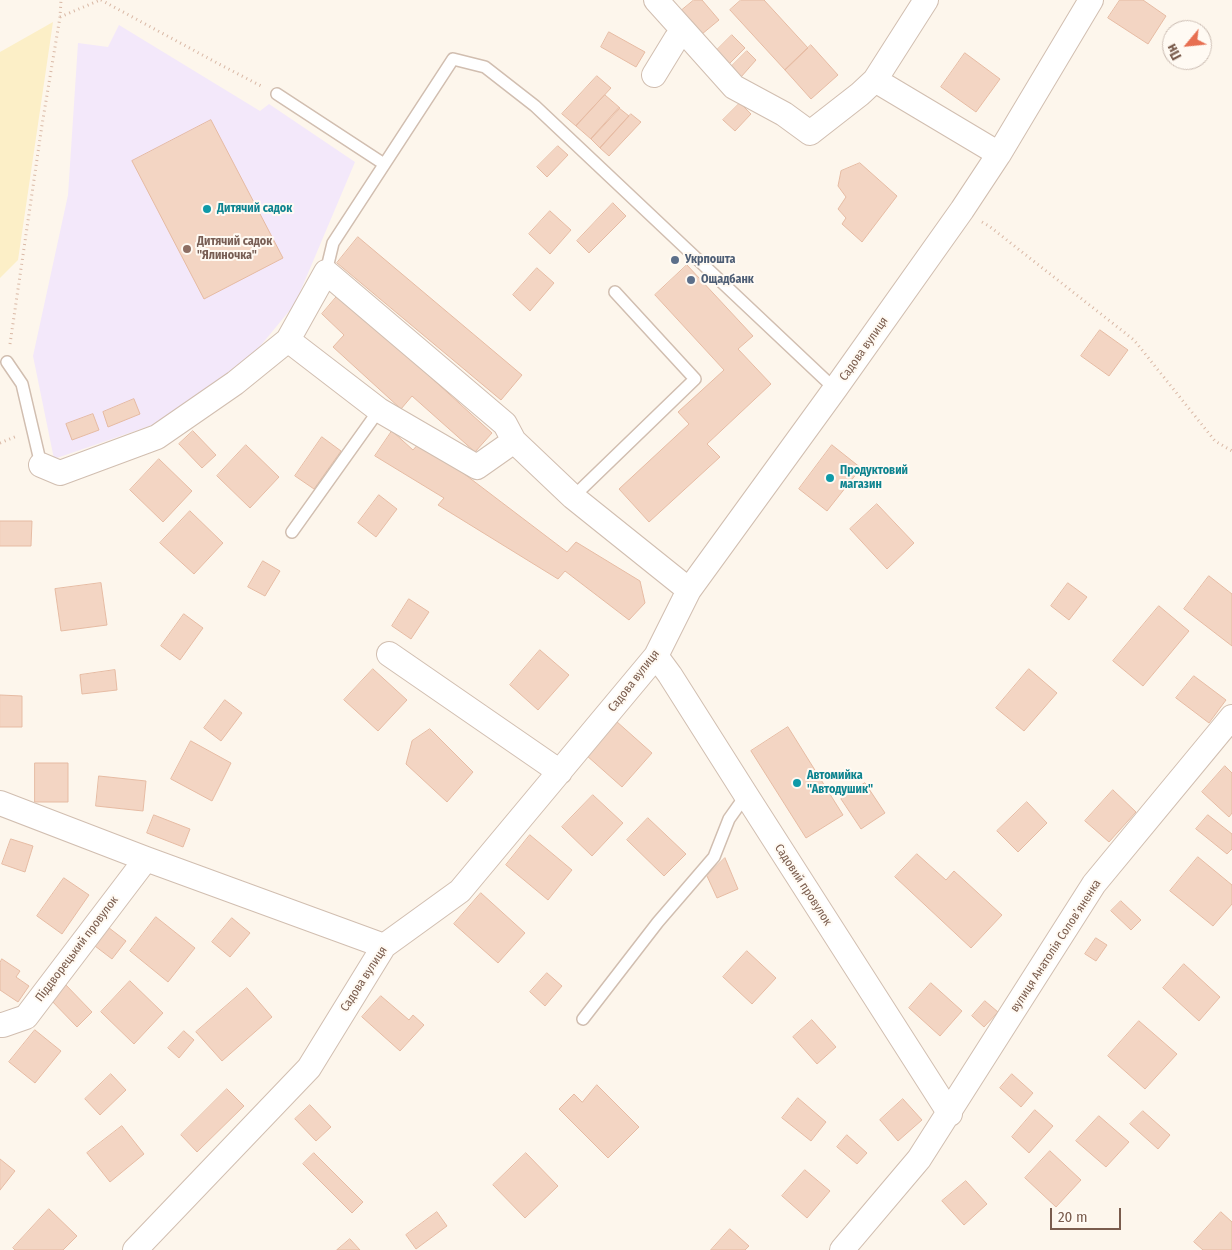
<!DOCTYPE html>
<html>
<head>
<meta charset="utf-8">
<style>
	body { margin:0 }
	#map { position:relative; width:1232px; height:1250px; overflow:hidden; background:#fdf6ec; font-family:"Fira Sans Condensed",sans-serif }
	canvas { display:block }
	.north { position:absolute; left:1162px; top:20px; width:50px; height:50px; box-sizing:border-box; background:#fffaf3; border:1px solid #cabbb1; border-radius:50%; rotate:242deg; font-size:14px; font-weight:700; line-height:20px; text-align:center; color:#7a5c4d }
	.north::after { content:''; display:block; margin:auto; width:18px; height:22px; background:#e76f51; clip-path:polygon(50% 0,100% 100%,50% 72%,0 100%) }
	.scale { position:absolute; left:1050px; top:1208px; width:71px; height:22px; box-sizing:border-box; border:2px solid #7a5c4d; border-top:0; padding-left:6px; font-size:15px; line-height:18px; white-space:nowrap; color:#7a5c4d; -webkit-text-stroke:4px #fffaf3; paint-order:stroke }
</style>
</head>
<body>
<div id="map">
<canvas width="1232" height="1250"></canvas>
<div class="north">Пн</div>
<div class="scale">20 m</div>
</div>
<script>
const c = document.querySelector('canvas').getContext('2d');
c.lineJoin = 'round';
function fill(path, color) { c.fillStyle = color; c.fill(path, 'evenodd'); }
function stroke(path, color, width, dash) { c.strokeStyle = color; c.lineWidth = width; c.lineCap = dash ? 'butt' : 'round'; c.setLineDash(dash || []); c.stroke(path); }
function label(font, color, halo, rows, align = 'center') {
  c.font = font + ' "Fira Sans Condensed",sans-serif'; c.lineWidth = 4; c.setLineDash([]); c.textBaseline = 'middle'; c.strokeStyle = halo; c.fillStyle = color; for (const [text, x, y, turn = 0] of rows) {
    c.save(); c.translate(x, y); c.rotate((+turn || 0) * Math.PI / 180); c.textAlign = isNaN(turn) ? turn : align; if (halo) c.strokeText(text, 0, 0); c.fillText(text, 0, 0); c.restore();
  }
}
const education = new Path2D(`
	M 119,25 L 260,111 L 269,104 L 355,162 L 295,304 L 243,367 L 164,421 L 54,459 L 33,356 L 68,195 L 78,43 L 108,47 Z`);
const sand = new Path2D(`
	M 53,22 L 18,260 L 0,278 L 0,52 Z`);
const building = new Path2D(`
	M 694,0 L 702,0 L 719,20 L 696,39 L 676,15 Z
	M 741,0 L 764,0 L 808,48 L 785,70 L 730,10 Z
	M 1120,0 L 1143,0 L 1166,16 L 1148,44 L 1108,18 Z
	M 609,32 L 645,52 L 636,67 L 601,47 Z
	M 732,35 L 745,48 L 725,68 L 712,55 Z
	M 811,45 L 838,75 L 811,99 L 785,70 Z
	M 747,51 L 756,60 L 741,77 L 731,67 Z
	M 965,53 L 1000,79 L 976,112 L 941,87 Z
	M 597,76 L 611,88 L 576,126 L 562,114 Z
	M 605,95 L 620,108 L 591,139 L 576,126 Z
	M 740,103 L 751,114 L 735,131 L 723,120 Z
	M 619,108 L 629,116 L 600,148 L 591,139 Z
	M 631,114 L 641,122 L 609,156 L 600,148 Z
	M 211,120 L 283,258 L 204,299 L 132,161 Z
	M 558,146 L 568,155 L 547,177 L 537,167 Z
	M 860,163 L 897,196 L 862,242 L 842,224 L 846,218 L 838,209 L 846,197 L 838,186 L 841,171 Z
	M 613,203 L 626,216 L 589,253 L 577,241 Z
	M 550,211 L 571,230 L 550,254 L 529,234 Z
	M 358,237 L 522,375 L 501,400 L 337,263 Z
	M 687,265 L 753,336 L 738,349 L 771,384 L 707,444 L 720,457 L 649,522 L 619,489 L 689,424 L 678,412 L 724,370 L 655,295 Z
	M 537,268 L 554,283 L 530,311 L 513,295 Z
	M 339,294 L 492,433 L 475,452 L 412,396 L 401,409 L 333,347 L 344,335 L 322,314 Z
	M 1100,330 L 1128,350 L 1109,376 L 1081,356 Z
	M 134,399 L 140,414 L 108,427 L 103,412 Z
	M 93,414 L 99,430 L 72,440 L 66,424 Z
	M 193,431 L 216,455 L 202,468 L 179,444 Z
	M 392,431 L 413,450 L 421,441 L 567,552 L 576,542 L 640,581 L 645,603 L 629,620 L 565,571 L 558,579 L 438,505 L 444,498 L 375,456 Z
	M 322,437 L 341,451 L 314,489 L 295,476 Z
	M 246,445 L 279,477 L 250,508 L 217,476 Z
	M 832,445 L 861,468 L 827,511 L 799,489 Z
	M 159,459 L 192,491 L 163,522 L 130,490 Z
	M 379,495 L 397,509 L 376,537 L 358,523 Z
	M 877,504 L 914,543 L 887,569 L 850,529 Z
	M 190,511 L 223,543 L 194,574 L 160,543 Z
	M 0,521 L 32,521 L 31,546 L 0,546 Z
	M 263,561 L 280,571 L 265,596 L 248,587 Z
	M 1209,576 L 1232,594 L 1232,646 L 1184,609 Z
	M 101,583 L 107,625 L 61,631 L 55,589 Z
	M 1068,583 L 1087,597 L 1069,620 L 1051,606 Z
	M 409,599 L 429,612 L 411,639 L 392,626 Z
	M 1159,606 L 1189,631 L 1143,686 L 1113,661 Z
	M 184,614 L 203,628 L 180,660 L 161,646 Z
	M 540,650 L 569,675 L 538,710 L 510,685 Z
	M 373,669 L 407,700 L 378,731 L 344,700 Z
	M 1029,669 L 1057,693 L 1024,731 L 996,708 Z
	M 115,670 L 117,690 L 82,694 L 80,675 Z
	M 1194,676 L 1226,700 L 1209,723 L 1176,698 Z
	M 0,695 L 22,696 L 22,727 L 0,727 Z
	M 225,700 L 242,713 L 221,741 L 204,728 Z
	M 616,721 L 652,753 L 622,787 L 586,755 Z
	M 788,727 L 843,815 L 806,838 L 751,751 Z
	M 430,729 L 473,772 L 447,802 L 406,764 L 412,741 Z
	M 191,741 L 231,763 L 212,801 L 171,779 Z
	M 35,763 L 68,763 L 68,802 L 35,802 Z
	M 1225,766 L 1232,773 L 1232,813 L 1229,817 L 1202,792 Z
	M 99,776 L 146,781 L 143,811 L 96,806 Z
	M 865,783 L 885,813 L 861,829 L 841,799 Z
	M 1113,790 L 1136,812 L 1109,842 L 1085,821 Z
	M 593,795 L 623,823 L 592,856 L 562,827 Z
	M 1027,802 L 1047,823 L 1018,852 L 997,831 Z
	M 154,815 L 190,829 L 183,847 L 147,833 Z
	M 1208,815 L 1232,834 L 1232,849 L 1227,854 L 1196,829 Z
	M 648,818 L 686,854 L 664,876 L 627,840 Z
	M 530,835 L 572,870 L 548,900 L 506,865 Z
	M 11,839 L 33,846 L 25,872 L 2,864 Z
	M 917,854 L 946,880 L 954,871 L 1002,915 L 971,948 L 895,877 Z
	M 1198,857 L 1232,885 L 1232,904 L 1213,926 L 1170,891 Z
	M 725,858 L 738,889 L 717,898 L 707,876 Z
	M 64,878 L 89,895 L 62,934 L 37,916 Z
	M 481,893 L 525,933 L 498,963 L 454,924 Z
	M 1121,901 L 1141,920 L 1131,930 L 1111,911 Z
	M 156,917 L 195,948 L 168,982 L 130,951 Z
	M 232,918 L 250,933 L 230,957 L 212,942 Z
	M 104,924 L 126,941 L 112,959 L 91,943 Z
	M 1096,938 L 1107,945 L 1096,961 L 1085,954 Z
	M 747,951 L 776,978 L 752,1004 L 723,977 Z
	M 2,959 L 20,971 L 16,977 L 29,986 L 18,1002 L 0,990 L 0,963 Z
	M 1184,964 L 1220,997 L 1199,1021 L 1163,988 Z
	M 547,973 L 562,986 L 545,1006 L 530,992 Z
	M 130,981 L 163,1013 L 134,1044 L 101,1012 Z
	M 64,983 L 92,1012 L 77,1027 L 49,998 Z
	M 931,983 L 962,1011 L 940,1036 L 909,1008 Z
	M 247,988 L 272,1017 L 222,1061 L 196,1032 Z
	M 381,996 L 409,1020 L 413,1015 L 424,1025 L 400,1051 L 362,1017 Z
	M 985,1001 L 998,1012 L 984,1027 L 972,1016 Z
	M 812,1020 L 836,1047 L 817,1064 L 793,1037 Z
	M 1139,1021 L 1177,1054 L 1145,1089 L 1108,1056 Z
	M 35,1030 L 61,1051 L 35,1083 L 9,1062 Z
	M 184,1031 L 194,1040 L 179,1058 L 168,1048 Z
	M 111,1074 L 126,1090 L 100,1115 L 85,1099 Z
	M 1012,1074 L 1033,1093 L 1021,1107 L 1000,1088 Z
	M 597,1085 L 639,1127 L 608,1158 L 559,1109 L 574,1094 L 582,1102 Z
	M 227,1089 L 244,1106 L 197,1152 L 181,1135 Z
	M 798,1098 L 826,1122 L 811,1141 L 782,1118 Z
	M 903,1099 L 922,1120 L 898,1141 L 880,1120 Z
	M 310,1105 L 331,1127 L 316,1141 L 295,1119 Z
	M 1035,1110 L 1053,1126 L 1029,1153 L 1012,1137 Z
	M 1143,1111 L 1170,1135 L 1158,1149 L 1130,1124 Z
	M 1099,1116 L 1129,1142 L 1106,1167 L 1076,1141 Z
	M 122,1126 L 144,1154 L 110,1182 L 87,1153 Z
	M 847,1135 L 867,1153 L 857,1164 L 837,1147 Z
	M 1050,1151 L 1081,1180 L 1056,1207 L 1025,1178 Z
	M 314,1153 L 363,1202 L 352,1213 L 303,1164 Z
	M 526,1153 L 558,1186 L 525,1218 L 493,1185 Z
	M 0,1159 L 15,1171 L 0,1190 Z
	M 805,1170 L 830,1191 L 807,1218 L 782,1196 Z
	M 966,1181 L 987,1204 L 964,1225 L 942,1201 Z
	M 49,1209 L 77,1236 L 63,1250 L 15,1250 L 13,1248 Z
	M 437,1212 L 447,1226 L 416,1249 L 406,1235 Z
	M 1221,1212 L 1232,1222 L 1232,1250 L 1203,1250 L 1194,1242 Z
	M 730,1229 L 749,1246 L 745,1250 L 711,1250 Z
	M 350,1239 L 360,1250 L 337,1250 Z`);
const path = new Path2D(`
	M 101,0 L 219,64 L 263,87
	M 60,17 L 100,0
	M 982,222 L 989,226 L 1134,340 L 1215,441 L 1232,451
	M 10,344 L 42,125 L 60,17 L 61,0
	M 0,443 L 17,436`);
const service = new Path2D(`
	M 277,94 L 384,164
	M 326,272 L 333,243 L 453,59 L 485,67 L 535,106 L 835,389
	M 7,362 L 22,384 L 41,465
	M 573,497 L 695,379 L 615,292
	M 292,532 L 379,410
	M 583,1019 L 658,922 L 714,857 L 729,819 L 746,795`);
const minor = new Path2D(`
	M 926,0 L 875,80 L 999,154
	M 683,30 L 734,87 L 784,114 L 810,133 L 860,94 L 875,80
	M 654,75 L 676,39 L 683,30 L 656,0
	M 288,340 L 379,410 L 477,467 L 514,441 L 573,497 L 689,590
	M 41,465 L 60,473 L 157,437 L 235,383 L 288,340 L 326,272 L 505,424 L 514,441
	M 389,654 L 560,772
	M 656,656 L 670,675 L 746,795 L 950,1114
	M 0,803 L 146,859 L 384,946
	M 0,1025 L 3,1025 L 26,1017 L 146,859
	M 135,1250 L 309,1068 L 384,946 L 460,891 L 656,656 L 689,590 L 835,389 L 962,210 L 999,154 L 1091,0
	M 842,1250 L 919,1159 L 1094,884 L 1232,717`);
const markers = [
	[207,209,5,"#0f9aa8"],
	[187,249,5,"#8d6e63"],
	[675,260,5,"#5c6f8a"],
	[691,280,5,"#5c6f8a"],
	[830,478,5,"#0f9aa8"],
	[797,783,5,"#0f9aa8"]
];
const cultureNames = [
	["Дитячий садок",217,209],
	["Продуктовий",840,471],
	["магазин",840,485],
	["Автомийка",807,776],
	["\"Автодушик\"",807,790]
];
const educationNames = [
	["Дитячий садок",197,242],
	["\"Ялиночка\"",197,256]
];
const serviceNames = [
	["Укрпошта",685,260],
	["Ощадбанк",701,280]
];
const streetNames = [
	["Садова вулиця",864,349,-55],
	["Садова вулиця",634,681,-52],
	["Садовий провулок",803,885,57],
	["вулиця Анатолія Соловʼяненка",1056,946,-57],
	["Піддворецький провулок",77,949,-53],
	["Садова вулиця",364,979,-57]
];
fill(education, '#f3e8fa');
fill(sand, '#fcefc7');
fill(building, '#f3d5c3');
stroke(building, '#e6bba3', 1);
stroke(service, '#d1beb0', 14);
stroke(minor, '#d1beb0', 26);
stroke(path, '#d9b8a5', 3, [1, 4]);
stroke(service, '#fff', 11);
stroke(minor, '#fff', 24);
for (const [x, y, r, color] of markers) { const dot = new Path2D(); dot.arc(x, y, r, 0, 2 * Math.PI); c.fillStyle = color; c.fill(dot); stroke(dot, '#fffaf3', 2); }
label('bold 12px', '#0d838f', '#fffaf3', cultureNames, 'left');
label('bold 12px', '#785e54', '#fffaf3', educationNames, 'left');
label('bold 12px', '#4e5e75', '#fffaf3', serviceNames, 'left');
label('12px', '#7a5c4d', '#fffaf3', streetNames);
</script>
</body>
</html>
